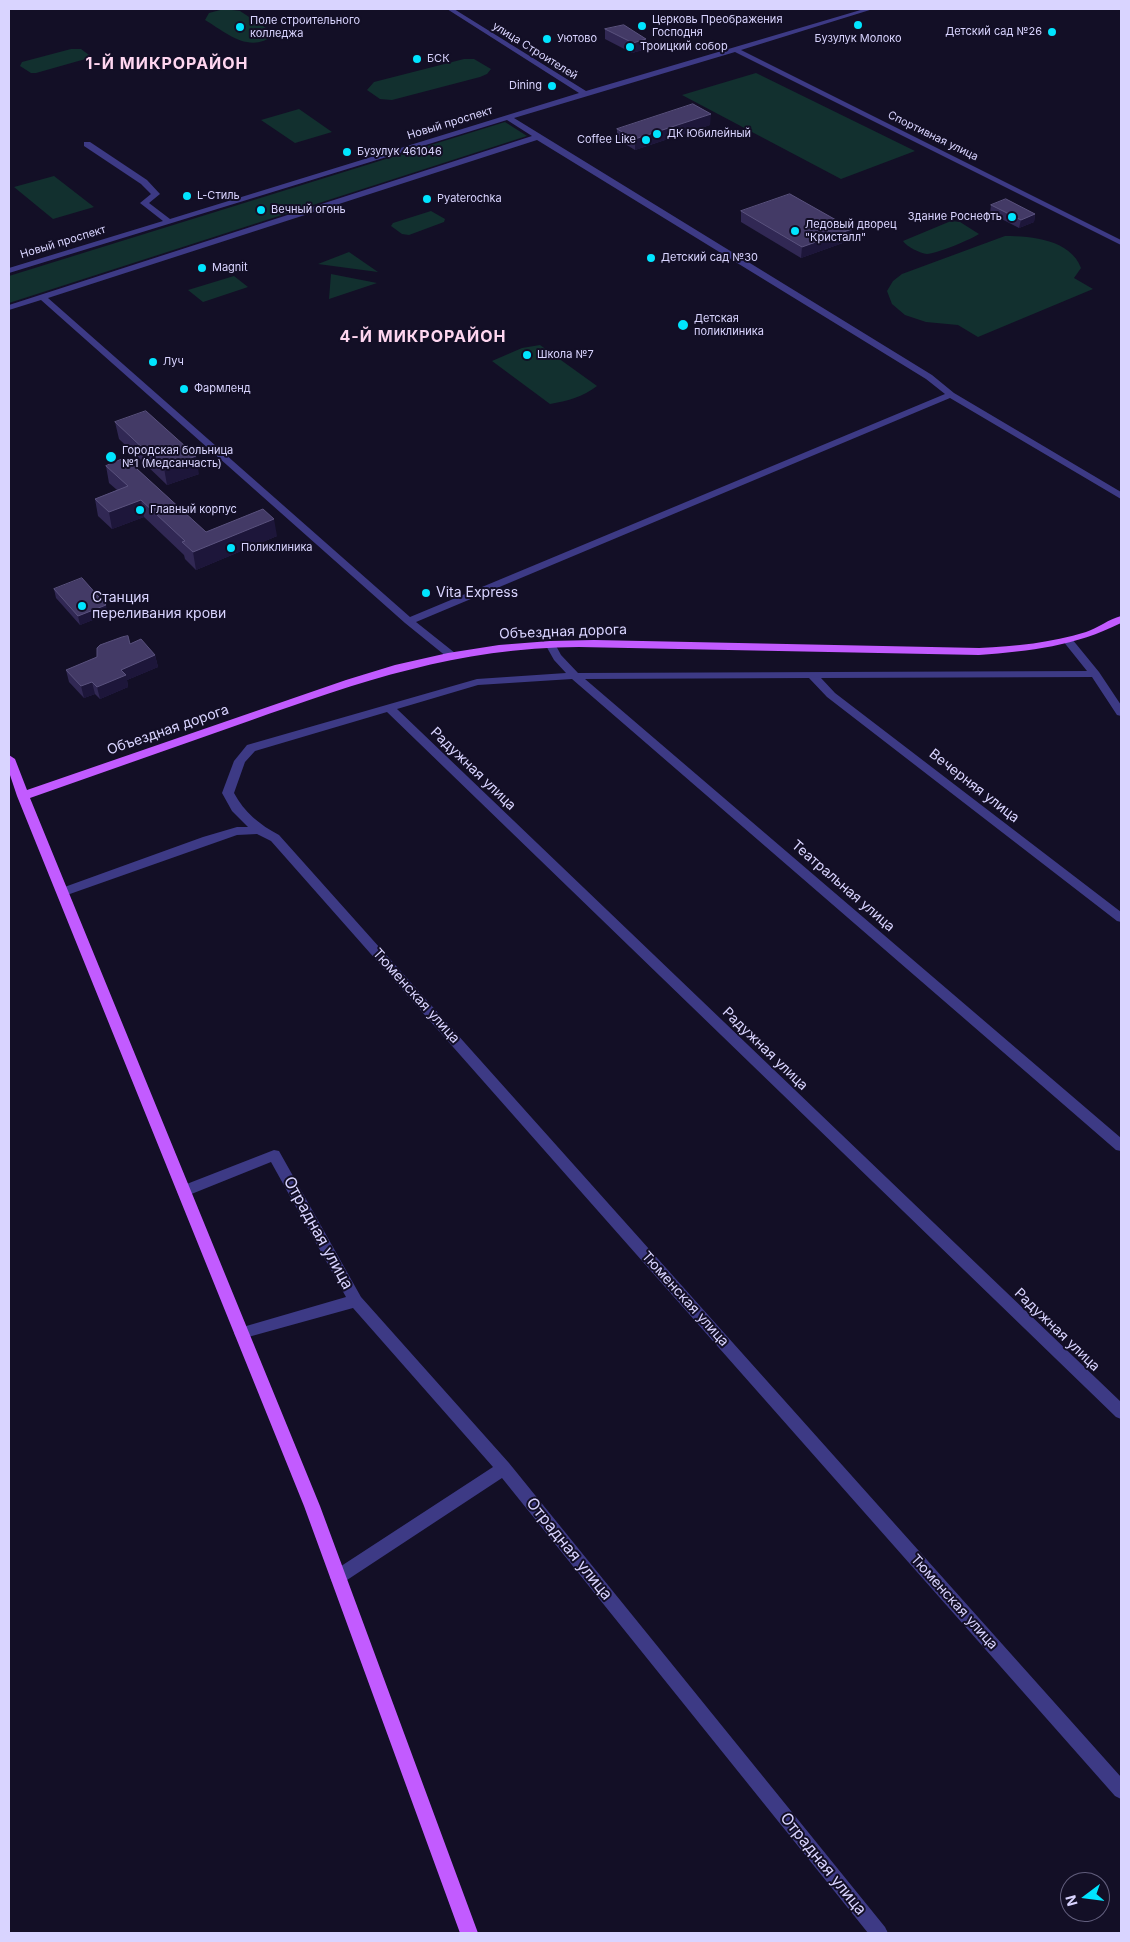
<!DOCTYPE html>
<html>
<head>
<meta charset="utf-8">
<style>
	body { margin:0 }
	#map { position:relative; width:1130px; height:1942px; overflow:hidden; background:#130f26; font-family:Inter,sans-serif }
	canvas { display:block }
	.frame { position:absolute; inset:0; border:10px solid #d9d4ff; pointer-events:none }
	.north { position:absolute; left:1060px; top:1872px; width:50px; height:50px; box-sizing:border-box; background:#130f26; border:1px solid #625e7d; border-radius:50%; rotate:255deg; font-size:14px; font-weight:700; line-height:20px; text-align:center; color:#d9d4ff }
	.north::after { content:''; display:block; margin:auto; width:18px; height:22px; background:#00e5ff; clip-path:polygon(50% 0,100% 100%,50% 72%,0 100%) }
</style>
</head>
<body>
<div id="map">
<canvas width="1130" height="1942"></canvas>
<div class="frame"></div>
<div class="north">N</div>
</div>
<script>
const c = document.querySelector('canvas').getContext('2d');
c.lineJoin = 'round';
function fill(path, color) { c.fillStyle = color; c.fill(path, 'evenodd'); }
function stroke(path, color, width, dash) { c.strokeStyle = color; c.lineWidth = width; c.lineCap = dash ? 'butt' : 'round'; c.setLineDash(dash || []); c.stroke(path); }
function label(font, color, halo, rows, align = 'center') {
  c.font = font + ' Inter,sans-serif'; c.lineWidth = 4; c.setLineDash([]); c.textBaseline = 'middle'; c.strokeStyle = halo; c.fillStyle = color; for (const [text, x, y, turn = 0] of rows) {
    c.save(); c.translate(x, y); c.rotate((+turn || 0) * Math.PI / 180); c.textAlign = isNaN(turn) ? turn : align; if (halo) c.strokeText(text, 0, 0); c.fillText(text, 0, 0); c.restore();
  }
}
const green = new Path2D(`
	M 224,9 L 240,11 L 275,34 C 250,55 227,33 205,20 L 209,13 Z
	M 71,49 L 81,49 L 89,55 L 89,58 L 36,73 L 31,73 L 20,66 L 22,62 Z
	M 464,59 L 474,59 L 491,69 L 487,74 L 480,77 L 392,100 L 380,99 L 367,90 L 374,82 Z
	M 756,73 L 915,151 L 841,179 L 682,95 Z
	M 299,109 L 332,132 L 295,143 L 261,120 Z
	M 505,122 L 527,136 L 9,303 L 9,276 Z
	M 54,176 L 94,207 L 53,219 L 14,187 Z
	M 431,211 L 445,219 L 444,222 L 409,235 L 402,234 L 391,226 L 393,223 Z
	M 951,221 L 960,222 L 979,234 C 972,239 936,254 927,254 C 920,253 907,247 903,241 Z
	M 1005,236 C 1032,236 1071,240 1081,268 L 1074,278 L 1093,289 L 978,337 L 958,325 L 926,322 L 905,315 L 892,304 L 887,291 L 893,281 L 902,274 Z
	M 349,252 L 378,272 L 318,264 Z
	M 331,274 L 377,283 L 329,299 Z
	M 234,276 L 248,287 L 203,302 L 188,290 Z
	M 540,345 L 597,386 C 583,397 567,401 550,404 L 492,361 L 522,348 Z`);
const minor = new Path2D(`
	M 447,9 L 454,9 L 586,91 L 864,9 L 873,9 L 741,50 L 1121,240 L 1121,245 L 735,52 L 514,118 L 932,375 L 954,393 L 1121,492 L 1121,499 L 950,398 L 416,622 L 455,653 L 456,655 L 451,658 L 447,657 L 405,623 L 41,300 L 9,310 L 9,305 L 532,136 L 507,120 L 9,273 L 9,268 L 163,221 L 140,203 L 151,194 L 141,184 L 84,146 L 84,142 L 90,142 L 147,180 L 160,194 L 149,203 L 170,219 L 579,93 ZM 537,140 L 926,379 L 945,394 L 410,617 L 48,298 Z
	M 1068,638 L 1072,639 L 1099,672 L 1121,705 L 1121,716 L 1117,715 L 1092,677 L 821,678 L 835,693 L 1121,912 L 1121,922 L 1117,921 L 827,697 L 809,678 L 585,679 L 1121,1138 L 1121,1151 L 1116,1150 L 1048,1091 L 572,679 L 478,685 L 397,709 L 1121,1402 L 1121,1419 L 1116,1417 L 387,712 L 255,751 L 245,762 L 234,793 C 244,812 260,825 279,835 L 1121,1777 L 1121,1799 L 1115,1796 L 271,841 L 257,834 L 237,835 L 67,895 L 59,895 L 57,892 L 59,889 L 203,837 L 237,827 L 248,827 L 232,811 L 222,793 L 234,761 L 247,745 L 477,679 L 566,673 L 554,660 L 545,644 L 550,641 L 554,642 L 561,655 L 578,673 L 1087,671 L 1063,641 Z
	M 274,1150 L 279,1151 L 361,1297 L 509,1463 L 885,1927 L 888,1933 L 868,1933 L 502,1478 L 344,1582 L 338,1585 L 332,1582 L 330,1577 L 332,1572 L 493,1467 L 353,1308 L 241,1339 L 236,1337 L 234,1333 L 236,1329 L 346,1297 L 271,1162 L 184,1197 L 179,1195 L 177,1191 L 179,1187 Z`);
const major = new Path2D(`
	M 1121,616 L 1121,623 C 1075,646 1031,651 979,655 L 579,647 C 457,648 362,681 249,721 C 176,747 103,772 30,798 L 320,1506 L 478,1933 L 460,1933 L 304,1506 L 17,796 L 9,772 L 9,755 L 15,759 L 27,790 L 346,680 L 395,665 L 448,653 L 499,645 L 550,641 L 594,640 L 979,648 C 1016,646 1051,643 1086,632 C 1098,628 1109,619 1121,616 Z`);
const wall = new Path2D(`
	M 605,29 L 646,39 L 646,49 L 632,53 L 605,39 Z
	M 710,125 L 635,150 L 617,139 L 617,129 Z
	M 991,205 L 1035,214 L 1034,222 L 1019,228 L 990,213 Z
	M 741,211 L 851,240 L 801,258 L 741,222 Z
	M 115,422 L 199,474 L 167,485 L 119,439 Z
	M 106,466 L 206,532 L 277,536 L 196,570 L 185,559 L 184,555 L 144,517 L 112,529 L 98,516 L 95,499 L 117,490 L 109,483 Z
	M 54,589 L 108,614 L 80,625 L 56,598 Z
	M 130,644 L 155,655 L 158,667 L 127,680 L 128,687 L 100,699 L 95,694 L 84,698 L 69,682 L 66,670 Z`);
const shadedWall = new Path2D(`
	M 646,39 L 646,49 L 632,53 L 633,43 Z
	M 711,114 L 710,125 L 635,150 L 635,139 Z
	M 1035,214 L 1034,222 L 1019,228 L 1021,220 Z
	M 852,229 L 851,240 L 801,258 L 802,247 Z
	M 196,456 L 199,474 L 167,485 L 164,468 Z
	M 141,500 L 144,517 L 112,529 L 109,512 Z
	M 274,519 L 277,536 L 196,570 L 193,552 Z
	M 106,605 L 108,614 L 80,625 L 78,616 Z
	M 155,655 L 158,667 L 127,680 L 128,687 L 100,699 L 97,687 L 121,670 Z
	M 92,682 L 95,694 L 84,698 L 81,686 Z`);
const building = new Path2D(`
	M 624,25 L 646,39 L 633,43 L 605,29 Z
	M 693,104 L 711,114 L 635,139 L 617,129 Z
	M 790,194 L 852,229 L 802,247 L 741,211 Z
	M 1006,199 L 1035,214 L 1021,220 L 991,205 Z
	M 146,411 L 196,456 L 164,468 L 115,422 Z
	M 125,458 L 206,532 L 263,509 L 274,519 L 193,552 L 182,542 L 185,541 L 141,500 L 109,512 L 95,499 L 128,486 L 106,466 Z
	M 82,578 L 106,605 L 78,616 L 54,589 Z
	M 128,636 L 130,644 L 141,639 L 155,655 L 121,670 L 126,675 L 97,687 L 92,682 L 81,686 L 66,670 L 97,657 L 97,648 L 100,645 L 122,637 Z`);
const markers = [
	[858,25,5,"#00e5ff"],
	[642,26,5,"#00e5ff"],
	[240,27,5,"#00e5ff"],
	[1052,32,5,"#00e5ff"],
	[547,39,5,"#00e5ff"],
	[630,47,5,"#00e5ff"],
	[417,59,5,"#00e5ff"],
	[552,86,5,"#00e5ff"],
	[657,134,5,"#00e5ff"],
	[646,140,5,"#00e5ff"],
	[347,152,5,"#00e5ff"],
	[187,196,5,"#00e5ff"],
	[427,199,5,"#00e5ff"],
	[261,210,5,"#00e5ff"],
	[1012,217,5,"#00e5ff"],
	[795,231,5,"#00e5ff"],
	[651,258,5,"#00e5ff"],
	[202,268,5,"#00e5ff"],
	[683,325,6,"#00e5ff"],
	[527,355,5,"#00e5ff"],
	[153,362,5,"#00e5ff"],
	[184,389,5,"#00e5ff"],
	[111,457,6,"#00e5ff"],
	[140,510,5,"#00e5ff"],
	[231,548,5,"#00e5ff"],
	[426,593,5,"#00e5ff"],
	[82,606,5,"#00e5ff"]
];
const farPoinames = [
	["Церковь Преображения",652,20],
	["Господня",652,33],
	["Поле строительного",250,21],
	["колледжа",250,34],
	["Детский сад №26",1042,32,"right"],
	["Уютово",557,39],
	["Бузулук Молоко",858,39,"center"],
	["Троицкий собор",640,47],
	["БСК",427,59],
	["Dining",542,86,"right"],
	["ДК Юбилейный",667,134],
	["Coffee Like",636,140,"right"],
	["Бузулук 461046",357,152],
	["L-Стиль",197,196],
	["Pyaterochka",437,199],
	["Вечный огонь",271,210],
	["Здание Роснефть",1002,217,"right"],
	["Ледовый дворец",805,225],
	["\"Кристалл\"",805,238],
	["Детский сад №30",661,258],
	["Magnit",212,268],
	["Детская",694,319],
	["поликлиника",694,332],
	["Школа №7",537,355],
	["Луч",163,362],
	["Фармленд",194,389],
	["Городская больница",122,451],
	["№1 (Медсанчасть)",122,464],
	["Главный корпус",150,510],
	["Поликлиника",241,548]
];
const farStreetnames = [
	["улица Строителей",535,51,32],
	["Новый проспект",450,123,-17],
	["Спортивная улица",933,136,26],
	["Новый проспект",63,242,-17]
];
const poiNames = [
	["Vita Express",436,593],
	["Станция",92,598],
	["переливания крови",92,614]
];
const streetNames = [
	["Объездная дорога",563,632,-2],
	["Объездная дорога",168,730,-19],
	["Радужная улица",473,769,44],
	["Вечерняя улица",974,786,38],
	["Театральная улица",843,886,41],
	["Тюменская улица",416,996,48],
	["Радужная улица",765,1049,44],
	["Тюменская улица",685,1299,48],
	["Радужная улица",1057,1330,44],
	["Тюменская улица",954,1602,48]
];
const farDistrictnames = [
	["1-Й МИКРОРАЙОН",167,64],
	["4-Й МИКРОРАЙОН",423,337]
];
const nearStreetnames = [
	["Отрадная улица",318,1233,61],
	["Отрадная улица",569,1549,51],
	["Отрадная улица",823,1864,51]
];
fill(green, '#12302f');
fill(minor, '#3d3a85');
fill(major, '#c25bff');
fill(wall, '#312854');
fill(shadedWall, '#1d163a');
fill(building, '#433a66');
stroke(building, '#5a527e', 1);
for (const [x, y, r, color] of markers) { const dot = new Path2D(); dot.arc(x, y, r, 0, 2 * Math.PI); c.fillStyle = color; c.fill(dot); stroke(dot, '#130f26', 2); }
label('11px', '#d9d4ff', '#130f26', farPoinames, 'left');
label('11px', '#d9d4ff', '#130f26', farStreetnames);
label('14px', '#d9d4ff', '#130f26', poiNames, 'left');
label('14px', '#d9d4ff', '#130f26', streetNames);
c.letterSpacing = '1px';
label('bold 16px', '#ffd6f0', '#130f26', farDistrictnames);
c.letterSpacing = '0px';
label('16px', '#d9d4ff', '#130f26', nearStreetnames);
</script>
</body>
</html>
